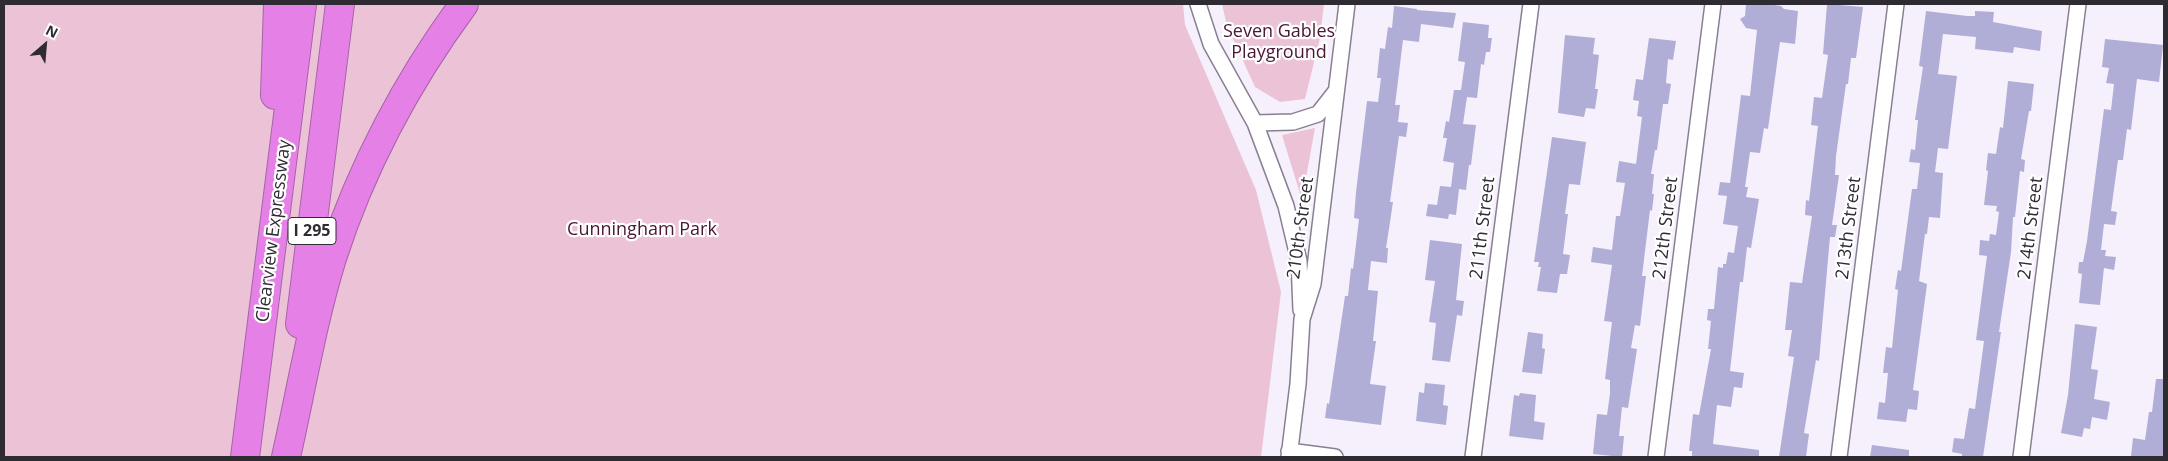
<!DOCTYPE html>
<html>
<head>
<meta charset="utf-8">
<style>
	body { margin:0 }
	#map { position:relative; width:2168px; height:461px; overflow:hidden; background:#f6f0fc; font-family:"Open Sans",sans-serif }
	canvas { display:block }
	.frame { position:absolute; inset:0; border:5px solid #2f2b33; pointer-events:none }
	.north { position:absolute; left:20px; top:20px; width:50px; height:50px; -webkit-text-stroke:4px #fff; paint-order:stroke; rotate:27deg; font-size:14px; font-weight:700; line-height:20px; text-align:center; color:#2f2b33 }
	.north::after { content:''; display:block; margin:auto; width:18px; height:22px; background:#2f2b33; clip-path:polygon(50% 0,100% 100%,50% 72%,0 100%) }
</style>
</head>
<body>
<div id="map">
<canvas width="2168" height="461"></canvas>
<div class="frame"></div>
<div class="north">N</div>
</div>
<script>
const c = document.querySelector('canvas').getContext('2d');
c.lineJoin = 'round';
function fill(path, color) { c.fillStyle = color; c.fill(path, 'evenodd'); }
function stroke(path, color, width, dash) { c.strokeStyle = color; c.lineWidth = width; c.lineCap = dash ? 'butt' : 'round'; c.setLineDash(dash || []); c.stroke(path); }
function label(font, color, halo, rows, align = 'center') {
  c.font = font + ' "Open Sans",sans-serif'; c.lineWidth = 4.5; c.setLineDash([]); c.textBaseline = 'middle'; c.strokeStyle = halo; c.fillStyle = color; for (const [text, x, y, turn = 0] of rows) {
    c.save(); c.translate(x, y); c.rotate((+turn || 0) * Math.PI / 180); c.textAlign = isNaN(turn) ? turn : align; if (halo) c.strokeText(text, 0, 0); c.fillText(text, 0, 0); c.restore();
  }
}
const green = new Path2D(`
	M 4,4 L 1183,4 L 1185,25 L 1256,190 L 1281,292 L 1261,457 L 4,457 Z
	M 1222,4 L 1324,4 L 1320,38 L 1305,99 L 1280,102 L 1255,87 L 1227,26 Z
	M 1315,128 L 1302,200 L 1282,135 Z`);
const building = new Path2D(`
	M 1746,4 L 1774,5 L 1781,6 L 1784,9 L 1798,11 L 1795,44 L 1780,42 L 1768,129 L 1764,128 L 1760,153 L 1750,152 L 1745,187 L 1748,187 L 1746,197 L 1759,199 L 1751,248 L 1747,247 L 1743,282 L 1740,282 L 1730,371 L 1744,373 L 1742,388 L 1734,387 L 1731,407 L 1717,405 L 1713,444 L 1759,450 L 1759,457 L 1692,457 L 1692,451 L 1689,451 L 1693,414 L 1699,415 L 1711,349 L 1708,349 L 1711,321 L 1707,320 L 1708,309 L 1714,309 L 1718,267 L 1723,268 L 1723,264 L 1726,264 L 1728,252 L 1734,253 L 1738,226 L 1723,224 L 1727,196 L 1718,195 L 1720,182 L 1730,183 L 1741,95 L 1750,96 L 1757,30 L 1746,28 L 1740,19 L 1745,16 Z
	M 1827,4 L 1863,7 L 1856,58 L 1851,58 L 1848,84 L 1846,84 L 1836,156 L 1835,175 L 1839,175 L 1832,225 L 1837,225 L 1835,237 L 1830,237 L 1819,361 L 1816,360 L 1804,433 L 1809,434 L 1806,457 L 1779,457 L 1794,357 L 1788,356 L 1792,330 L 1785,330 L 1790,282 L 1802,283 L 1812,216 L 1805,215 L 1806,200 L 1809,201 L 1818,126 L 1811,125 L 1814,97 L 1822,98 L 1828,55 L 1823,54 Z
	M 1394,6 L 1417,9 L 1417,10 L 1456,13 L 1453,28 L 1421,24 L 1419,42 L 1403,40 L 1395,105 L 1400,105 L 1398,122 L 1408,123 L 1406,137 L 1399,136 L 1390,202 L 1393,202 L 1390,222 L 1386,248 L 1388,248 L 1387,263 L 1371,261 L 1368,290 L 1378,291 L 1373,341 L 1376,341 L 1370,384 L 1386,386 L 1381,425 L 1325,418 L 1327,403 L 1329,404 L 1345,296 L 1348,296 L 1351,268 L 1353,269 L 1359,219 L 1354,218 L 1356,192 L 1367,101 L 1378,102 L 1381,78 L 1377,78 L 1380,48 L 1385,49 L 1388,27 L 1392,28 Z
	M 1926,11 L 1967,16 L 1975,16 L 1975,11 L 1994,12 L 1993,22 L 2042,31 L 2040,51 L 2014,47 L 2013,53 L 1975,49 L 1976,37 L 1943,34 L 1938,74 L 1957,76 L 1948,149 L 1938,148 L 1935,172 L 1943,173 L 1940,218 L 1929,217 L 1927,234 L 1925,234 L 1919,281 L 1927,284 L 1913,390 L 1919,391 L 1917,410 L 1908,409 L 1906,422 L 1877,419 L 1879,402 L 1885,403 L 1888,373 L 1883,373 L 1886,347 L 1892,348 L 1898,290 L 1895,289 L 1898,270 L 1901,271 L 1912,189 L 1917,189 L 1920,163 L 1909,162 L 1911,149 L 1915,150 L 1918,120 L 1915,120 L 1923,67 L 1919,66 Z
	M 1463,22 L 1489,25 L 1488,38 L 1492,38 L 1490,52 L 1486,52 L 1484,65 L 1481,64 L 1477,98 L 1467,97 L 1463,124 L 1476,125 L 1471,165 L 1469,165 L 1466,190 L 1459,189 L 1456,215 L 1449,214 L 1448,219 L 1426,216 L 1428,204 L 1437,205 L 1440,186 L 1451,187 L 1454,163 L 1443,161 L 1447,138 L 1443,138 L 1446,121 L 1449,122 L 1454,90 L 1461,90 L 1465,62 L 1458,61 Z
	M 1565,35 L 1595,38 L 1593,54 L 1599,55 L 1595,89 L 1598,89 L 1595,109 L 1586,108 L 1584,117 L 1558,113 Z
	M 1649,38 L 1676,41 L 1673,60 L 1668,59 L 1666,83 L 1671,84 L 1668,104 L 1663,104 L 1657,150 L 1655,150 L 1651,174 L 1654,174 L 1652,194 L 1654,194 L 1652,211 L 1650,210 L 1642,276 L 1646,276 L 1640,326 L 1635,325 L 1631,348 L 1637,349 L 1628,408 L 1622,407 L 1619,436 L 1624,436 L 1622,457 L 1593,454 L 1597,414 L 1607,415 L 1610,394 L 1610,380 L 1605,379 L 1612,322 L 1604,321 L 1612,265 L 1591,262 L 1593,247 L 1612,250 L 1616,216 L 1620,216 L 1625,183 L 1616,182 L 1619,161 L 1636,164 L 1642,117 L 1637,116 L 1639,101 L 1633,100 L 1636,79 L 1643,80 Z
	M 2105,39 L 2163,45 L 2159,82 L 2137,79 L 2131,130 L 2127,129 L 2123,160 L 2118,160 L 2111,211 L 2117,212 L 2115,225 L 2104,224 L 2101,250 L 2106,250 L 2105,256 L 2116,257 L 2114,270 L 2104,268 L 2100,305 L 2079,303 L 2082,274 L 2078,273 L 2079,262 L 2083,262 L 2087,241 L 2104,109 L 2111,110 L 2114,84 L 2106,83 L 2109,68 L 2102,67 Z
	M 2008,81 L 2034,84 L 2031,111 L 2029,111 L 2021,159 L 2025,160 L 2024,172 L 2020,171 L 2015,217 L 2013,217 L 2011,252 L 1999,332 L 2001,332 L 1983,457 L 1962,457 L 1962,454 L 1952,452 L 1954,438 L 1964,439 L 1969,408 L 1975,409 L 1984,341 L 1976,340 L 1987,256 L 1979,255 L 1980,240 L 1989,241 L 1990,234 L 1996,235 L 1999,212 L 1996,211 L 1997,206 L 1984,205 L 1988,171 L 1986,170 L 1988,153 L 1996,154 L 2000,127 L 2003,128 Z
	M 1552,137 L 1586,142 L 1580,185 L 1569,184 L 1565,214 L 1568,214 L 1563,254 L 1570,255 L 1567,274 L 1560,274 L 1557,293 L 1537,291 L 1541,267 L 1538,267 L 1539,262 L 1534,262 Z
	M 1430,240 L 1462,244 L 1456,300 L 1464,301 L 1462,316 L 1457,315 L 1450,362 L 1432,360 L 1436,323 L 1429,322 L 1435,281 L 1425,280 Z
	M 2075,324 L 2097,327 L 2091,369 L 2098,370 L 2094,399 L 2110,402 L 2107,420 L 2092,417 L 2090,429 L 2084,428 L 2082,437 L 2061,433 L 2068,395 Z
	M 1528,332 L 1543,334 L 1542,348 L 1545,349 L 1542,374 L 1522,372 Z
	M 2156,379 L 2164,379 L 2164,457 L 2131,456 L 2133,438 L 2145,440 L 2149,412 L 2152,412 Z
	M 1425,383 L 1445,385 L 1443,405 L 1448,406 L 1446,425 L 1416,421 L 1419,392 L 1424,393 Z
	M 1520,393 L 1536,395 L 1534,421 L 1545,423 L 1543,440 L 1509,436 L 1514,395 L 1519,396 Z
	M 1872,445 L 1909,450 L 1909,457 L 1870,457 Z`);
const minor = new Path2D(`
	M 1198,4 L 1211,44 L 1255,123 L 1286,206 L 1299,261 L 1301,310
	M 1255,123 L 1293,122 L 1318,114 L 1336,91
	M 1289,451 L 1335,457
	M 1289,457 L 1298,384 L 1302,319 L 1313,284 L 1347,4
	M 1473,457 L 1531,4
	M 1656,457 L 1713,4
	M 1839,457 L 1896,4
	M 2021,457 L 2078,4`);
const motorway = new Path2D(`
	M 275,95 L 278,4
	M 300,324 L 340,4
	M 245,457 L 302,4
	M 286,457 C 301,391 312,323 332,258 C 361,168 408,80 464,4`);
const shields = [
	[312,231,48]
];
const shieldNames = [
	["I 295",312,231]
];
const parkNames = [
	["Seven Gables",1279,32],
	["Playground",1279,53],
	["Cunningham Park",642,230]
];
const streetNames = [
	["210th Street",1301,228,-82],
	["211th Street",1483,228,-83],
	["212th Street",1666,228,-83],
	["213th Street",1849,228,-83],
	["214th Street",2031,228,-83],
	["Clearview Expressway",274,231,-83]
];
fill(green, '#ecc2d7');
fill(building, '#b0aed6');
stroke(minor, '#887f91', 18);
stroke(motorway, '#a563a7', 30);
stroke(minor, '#fff', 15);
stroke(motorway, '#e581e6', 28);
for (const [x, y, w] of shields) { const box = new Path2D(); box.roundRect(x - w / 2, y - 13.5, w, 27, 4); c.fillStyle = '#fff'; c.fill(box); stroke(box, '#2f2b33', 1); }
label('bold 16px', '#2f2b33', null, shieldNames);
label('18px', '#491635', '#fff', parkNames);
label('18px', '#2f2b33', '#fff', streetNames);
</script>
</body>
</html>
